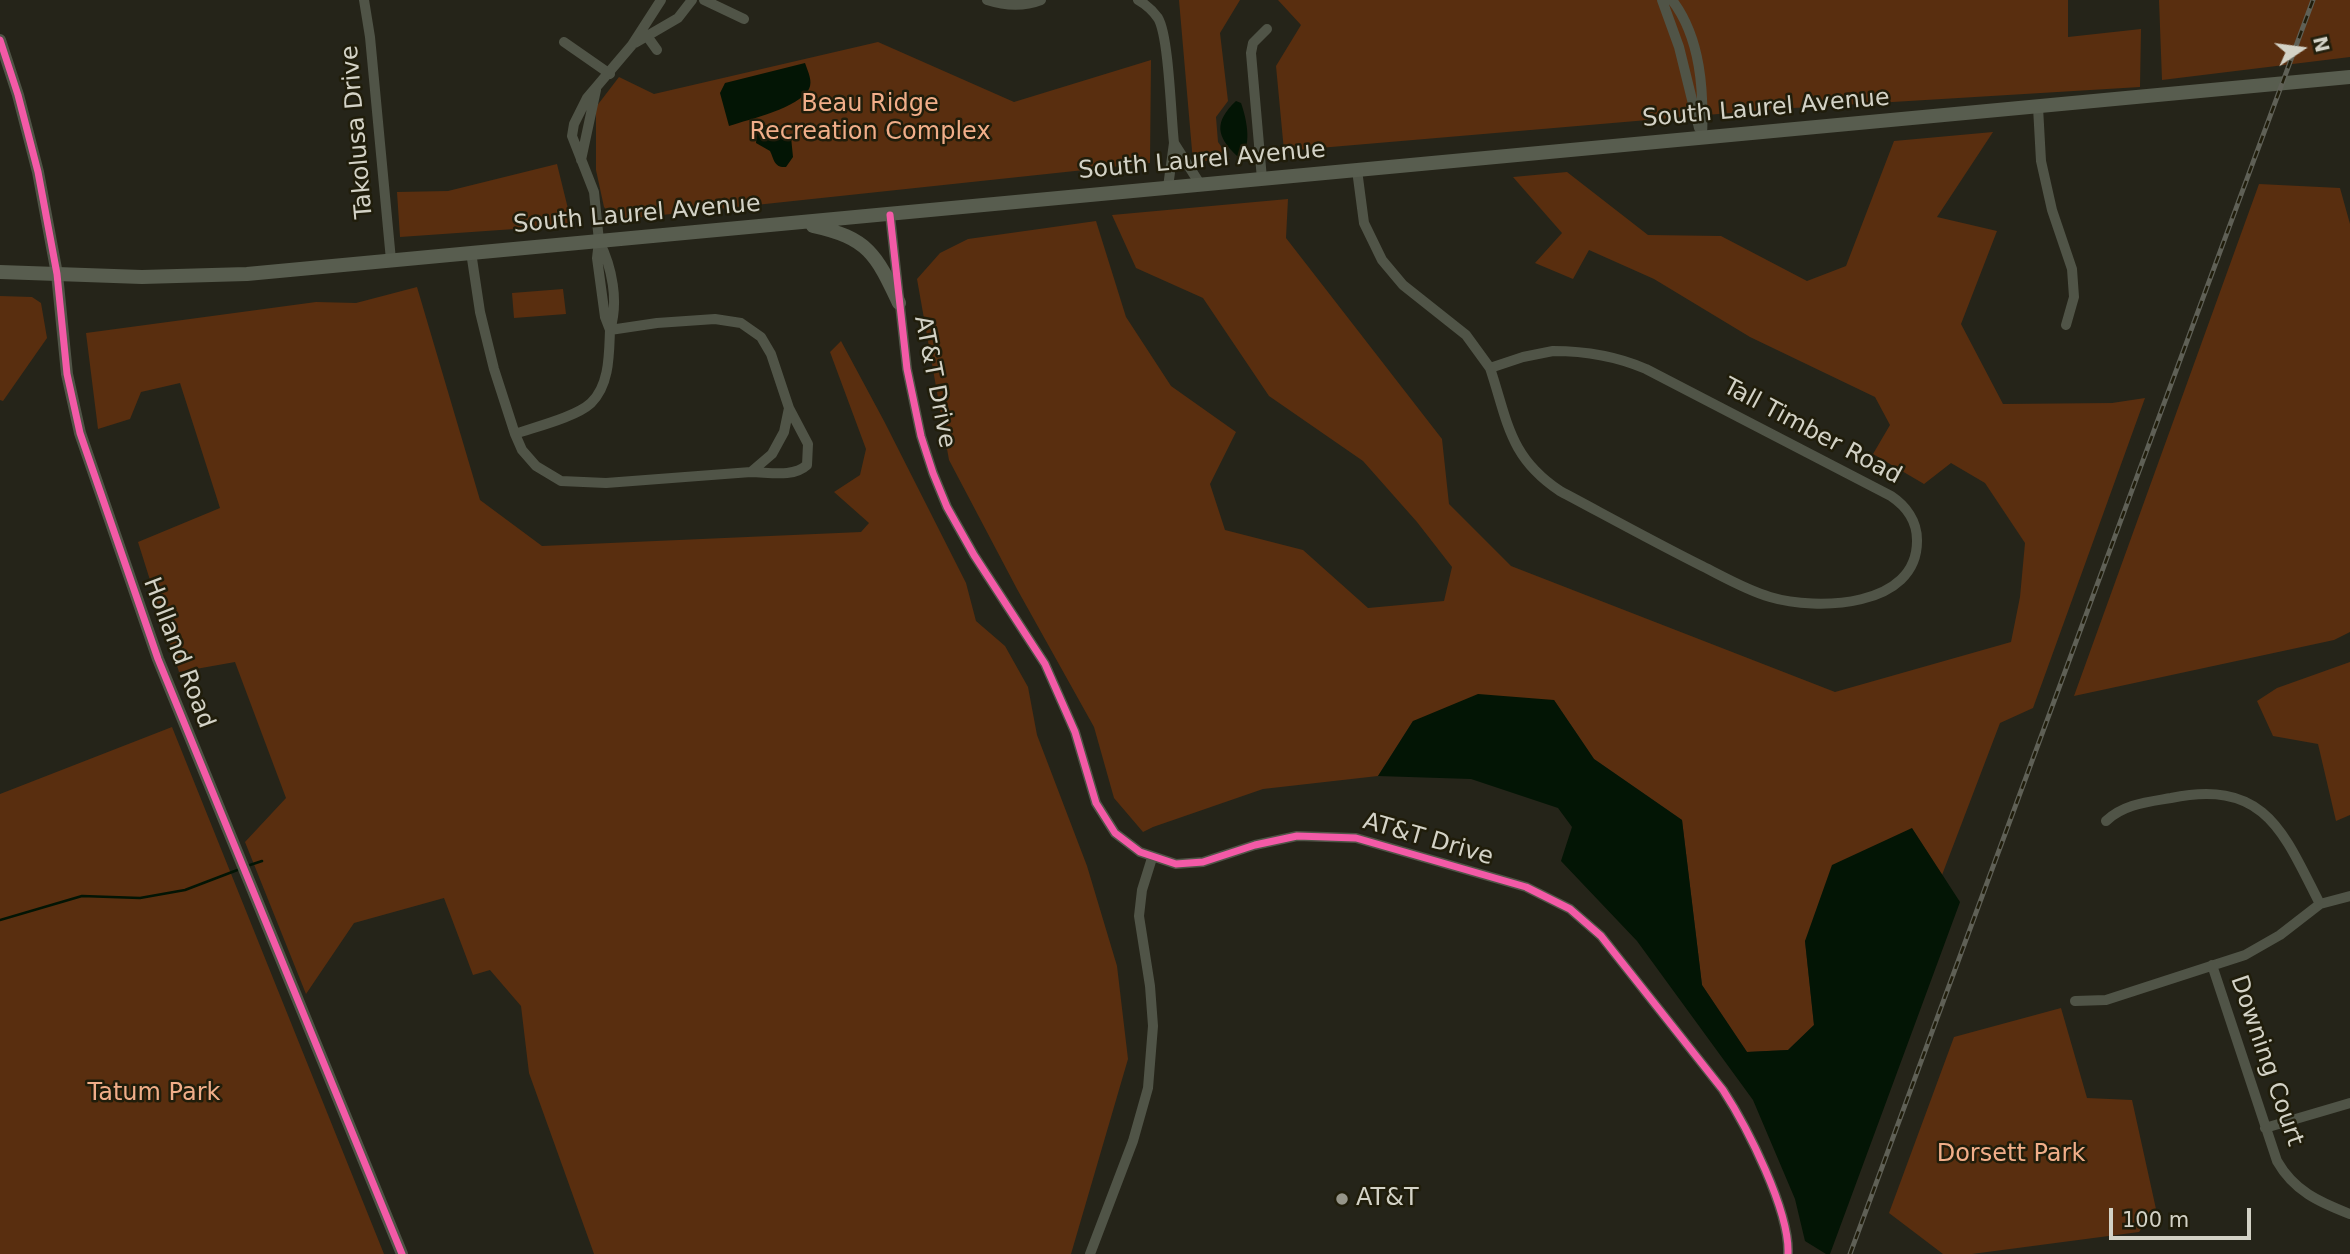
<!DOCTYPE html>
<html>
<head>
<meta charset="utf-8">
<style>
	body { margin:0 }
	#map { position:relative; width:2350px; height:1254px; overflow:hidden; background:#252419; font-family:"DejaVu Sans",sans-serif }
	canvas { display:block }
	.north { position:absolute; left:2266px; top:14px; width:70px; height:70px; -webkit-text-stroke:5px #201d0b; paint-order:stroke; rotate:77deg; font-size:19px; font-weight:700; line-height:28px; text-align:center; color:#d3d2c6 }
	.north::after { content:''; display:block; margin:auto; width:24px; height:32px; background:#d3d2c6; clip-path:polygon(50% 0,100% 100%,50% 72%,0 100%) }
	.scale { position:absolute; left:2109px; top:1208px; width:142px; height:32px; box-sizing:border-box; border:4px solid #d3d2c6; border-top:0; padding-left:9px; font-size:21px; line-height:24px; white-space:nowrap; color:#d3d2c6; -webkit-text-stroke:5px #201d0b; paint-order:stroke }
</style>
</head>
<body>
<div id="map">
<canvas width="2350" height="1254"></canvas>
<div class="north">N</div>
<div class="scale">100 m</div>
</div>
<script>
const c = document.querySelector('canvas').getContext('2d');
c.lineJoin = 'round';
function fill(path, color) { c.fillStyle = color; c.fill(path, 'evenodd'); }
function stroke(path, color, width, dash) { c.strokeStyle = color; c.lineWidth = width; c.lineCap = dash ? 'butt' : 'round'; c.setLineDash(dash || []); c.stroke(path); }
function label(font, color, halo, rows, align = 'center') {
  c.font = font + ' "DejaVu Sans",sans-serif'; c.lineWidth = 5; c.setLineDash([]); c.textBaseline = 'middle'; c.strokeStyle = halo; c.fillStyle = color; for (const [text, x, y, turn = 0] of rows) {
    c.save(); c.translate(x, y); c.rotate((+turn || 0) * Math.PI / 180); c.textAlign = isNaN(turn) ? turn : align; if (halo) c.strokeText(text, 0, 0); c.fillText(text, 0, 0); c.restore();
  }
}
const green = new Path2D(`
	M 1179,0 L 1240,0 L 1220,33 L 1228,101 L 1216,117 L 1218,142 L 1230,159 L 1193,162 Z
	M 1278,0 L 2068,0 L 2068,37 L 2141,29 L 2140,87 L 1777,109 L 1284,151 L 1276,66 L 1301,25 Z
	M 2159,0 L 2350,0 L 2350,57 L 2162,80 Z
	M 878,42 L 1014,102 L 1151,60 L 1150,163 L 615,220 L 604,207 L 596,170 L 596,107 L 619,77 L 654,94 Z
	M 1993,132 L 1937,217 L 1997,231 L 1961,324 L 2003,404 L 2112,403 L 2145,398 L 2033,708 L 2000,723 L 1942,875 L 1912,829 L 1805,941 L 1814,1025 L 1788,1050 L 1747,1052 L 1702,985 L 1682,820 L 1594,759 L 1554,700 L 1413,721 L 1378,776 L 1263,789 L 1153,827 L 1143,832 L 1114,798 L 1094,727 L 1017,589 L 949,460 L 917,279 L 940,253 L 968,239 L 1096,221 L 1126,317 L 1171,386 L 1236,432 L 1210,484 L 1225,530 L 1303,550 L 1368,608 L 1444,601 L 1452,567 L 1417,522 L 1363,461 L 1269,396 L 1203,298 L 1136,268 L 1112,215 L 1288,199 L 1286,238 L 1442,439 L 1449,504 L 1511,566 L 1835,692 L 2011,642 L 2020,597 L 2025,543 L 1985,483 L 1951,463 L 1924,484 L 1873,454 L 1890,425 L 1875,397 L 1750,337 L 1654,279 L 1589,250 L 1573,279 L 1535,263 L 1562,233 L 1513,177 L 1567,172 L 1648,235 L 1721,236 L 1807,281 L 1846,266 L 1894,141 Z
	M 557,164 L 572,225 L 400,237 L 397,192 L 448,191 Z
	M 2259,184 L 2340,188 L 2350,224 L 2350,632 L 2334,640 L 2074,696 Z
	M 417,287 L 480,500 L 542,546 L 861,532 L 869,523 L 834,492 L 860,475 L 866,449 L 830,352 L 841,341 L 884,421 L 966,583 L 976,621 L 1005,646 L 1028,687 L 1037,735 L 1087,866 L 1117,966 L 1128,1059 L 1071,1254 L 594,1254 L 529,1073 L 521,1006 L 490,970 L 473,975 L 444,898 L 354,923 L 306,994 L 245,842 L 286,798 L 235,662 L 179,672 L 138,542 L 220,508 L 180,383 L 141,392 L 130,419 L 98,429 L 86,333 L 316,302 L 356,303 Z
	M 563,289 L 566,314 L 514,318 L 512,293 Z
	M 0,296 L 32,297 L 41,303 L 47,338 L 3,401 L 0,400 Z
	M 2350,662 L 2350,815 L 2336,821 L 2318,744 L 2273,736 L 2257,701 L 2277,688 Z
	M 172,727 L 384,1254 L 0,1254 L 0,794 Z
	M 2061,1008 L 2087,1098 L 2132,1100 L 2156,1209 L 2139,1232 L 1972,1254 L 1943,1254 L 1889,1213 L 1954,1037 Z`);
const water = new Path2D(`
	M 805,63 C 808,72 813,81 809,89 C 799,108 750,119 729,126 L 720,93 L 725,83 Z
	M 1236,101 L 1241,103 C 1246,117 1252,143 1242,155 L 1237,156 C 1216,136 1214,122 1236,101 Z
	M 766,125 L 771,126 L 778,135 L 791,137 L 793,157 L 786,167 C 774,168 774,159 770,151 L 756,143 L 757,132 Z
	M 1478,694 L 1554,700 L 1594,759 L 1682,820 L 1702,985 L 1747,1052 L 1788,1050 L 1814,1025 L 1805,941 L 1832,865 L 1912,828 L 1960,902 L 1830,1254 L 1826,1254 L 1805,1241 L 1795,1199 L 1753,1100 L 1637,941 L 1561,861 L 1572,827 L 1558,808 L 1471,779 L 1378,776 L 1413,721 Z`);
const stream = new Path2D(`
	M 247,866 L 262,861
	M 0,920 L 82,896 L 140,898 L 185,890 L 240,869`);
const minor = new Path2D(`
	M 364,0 L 370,37 L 391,260
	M 704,0 L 744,19
	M 987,0 C 1006,6 1023,7 1041,0
	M 1138,0 C 1145,4 1153,11 1158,18 C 1169,36 1171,118 1174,143
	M 1662,0 L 1679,47 L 1699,128
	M 1672,0 C 1701,38 1704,91 1702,138
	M 647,36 L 657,50
	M 564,42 L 610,74
	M 635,43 L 678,18 L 692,0
	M 2038,107 L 2041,161 L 2052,210 L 2072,269 L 2074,297 L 2066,325
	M 581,160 L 596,90
	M 1357,170 L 1364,223 L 1382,260 L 1403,285 L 1466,335 L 1490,368
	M 1262,179 L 1251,53 L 1253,43 L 1267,29
	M 1168,187 L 1174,143 L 1200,184
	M 890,215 L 907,369 L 921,436 L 933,473 L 947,507 L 974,555 L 1045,664 L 1075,732 L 1096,803 L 1115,833 L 1140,852 L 1176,864 L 1203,862 L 1255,845 L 1297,836 L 1356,838 L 1526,887 L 1570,909 L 1601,936 L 1723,1090 C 1747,1127 1790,1211 1788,1254
	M 599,241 C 612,267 619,301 610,330 L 605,317 L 597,258 L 599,241 L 594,192 L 572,136 L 574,124 L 587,98 L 632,45 L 661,0
	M 471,252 L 480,312 L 494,369 L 515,434 L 522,450 L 536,466 L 561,481 L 606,483 L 751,472 L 772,454 L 784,432 L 789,408 L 771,354 L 761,337 L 741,323 L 715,319 L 657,323 L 610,330 C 609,353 610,385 591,403 C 576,417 535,427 515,434
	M 1553,351 C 1585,351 1616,356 1646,369 L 1891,496 C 1906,506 1917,521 1917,540 C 1918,608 1816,611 1770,597 C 1746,590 1724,577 1702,566 C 1654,542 1607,516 1560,491 C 1509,457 1508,422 1490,368 L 1523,357 Z
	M 751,472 C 768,472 793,478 807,465 L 808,444 L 789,408
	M 2106,821 C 2124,804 2148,802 2171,798 C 2266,779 2283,832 2320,904
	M 2212,965 L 2277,1161 C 2294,1191 2319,1202 2350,1214
	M 2075,1001 L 2106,1000 L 2245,955 L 2280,935 L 2320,904 L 2350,896
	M 2265,1128 L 2350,1103
	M 1090,1254 L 1133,1141 L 1148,1088 L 1153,1026 L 1150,986 L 1139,916 L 1142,890 L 1152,858`);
const tertiary = new Path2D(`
	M 0,40 L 18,95 L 38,172 L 57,274 L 67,374 L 80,433 L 158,659 L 402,1254`);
const secondary = new Path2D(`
	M 813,226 C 868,238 876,254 899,303
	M 0,272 L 142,277 L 247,274 L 2350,77`);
const rail = new Path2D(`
	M 1850,1254 L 2313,0`);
const cycleway = new Path2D(`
	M 0,40 L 18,95 L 38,172 L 57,274 L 67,374 L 80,433 L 158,659 L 402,1254
	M 890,215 L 907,369 L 921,436 L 933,473 L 947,507 L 974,555 L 1045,664 L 1075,732 L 1096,803 L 1115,833 L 1140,852 L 1176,864 L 1203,862 L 1255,845 L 1297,836 L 1356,838 L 1526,887 L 1570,909 L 1601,936 L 1723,1090 C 1747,1127 1790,1211 1788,1254`);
const markers = [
	[1342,1199,7,"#969589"]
];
const parkNames = [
	["Beau Ridge",870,105],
	["Recreation Complex",870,133],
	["Tatum Park",154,1094],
	["Dorsett Park",2011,1155]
];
const streetNames = [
	["South Laurel Avenue",1766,109,-5],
	["Takolusa Drive",358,132,-95],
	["South Laurel Avenue",1202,161,-5],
	["South Laurel Avenue",637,215,-5],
	["AT&T Drive",934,382,79],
	["Tall Timber Road",1812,432,28],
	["Holland Road",178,653,69],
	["AT&T Drive",1428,840,16],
	["Downing Court",2266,1061,71]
];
const poiNames = [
	["AT&T",1356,1199]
];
fill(green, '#592e0f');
fill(water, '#031505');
stroke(stream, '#031505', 2.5);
stroke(minor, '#505447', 10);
stroke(tertiary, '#505447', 12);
stroke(secondary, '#585d4f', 14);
stroke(rail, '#5f6056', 5);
stroke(rail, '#201d0b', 2.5, [8]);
stroke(cycleway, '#f35aa7', 7);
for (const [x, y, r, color] of markers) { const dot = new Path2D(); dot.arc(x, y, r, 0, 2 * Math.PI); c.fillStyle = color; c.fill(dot); stroke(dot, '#201d0b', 2.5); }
label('24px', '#f1ae89', '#201d0b', parkNames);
label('24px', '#d3d2c6', '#201d0b', streetNames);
label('24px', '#d3d2c6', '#201d0b', poiNames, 'left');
</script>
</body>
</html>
